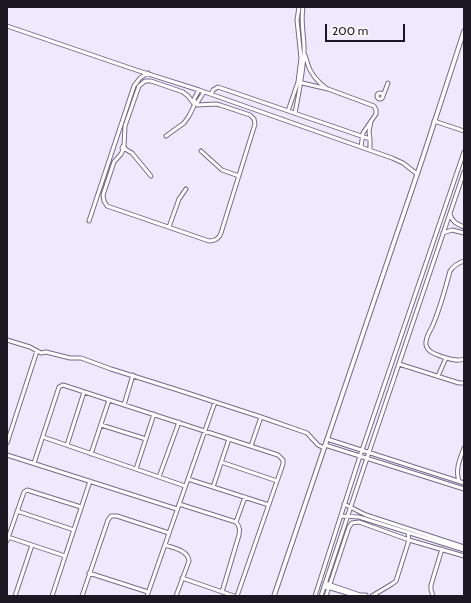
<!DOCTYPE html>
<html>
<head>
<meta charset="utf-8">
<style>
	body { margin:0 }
	#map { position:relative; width:471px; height:603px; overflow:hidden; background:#efe9fe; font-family:Cabin,sans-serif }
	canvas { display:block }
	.frame { position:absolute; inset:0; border:8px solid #1b1723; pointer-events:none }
	.scale { position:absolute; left:325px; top:24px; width:80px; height:18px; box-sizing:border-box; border:2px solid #1b1723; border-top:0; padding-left:5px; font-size:12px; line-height:14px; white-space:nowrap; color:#1b1723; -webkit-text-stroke:3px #fafafa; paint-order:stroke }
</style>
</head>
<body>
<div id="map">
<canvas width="471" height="603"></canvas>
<div class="frame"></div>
<div class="scale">200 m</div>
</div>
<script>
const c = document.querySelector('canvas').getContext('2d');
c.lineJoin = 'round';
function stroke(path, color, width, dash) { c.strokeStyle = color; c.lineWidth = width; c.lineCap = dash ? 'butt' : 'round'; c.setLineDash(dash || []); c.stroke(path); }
const minor = new Path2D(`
	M 7,26 L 136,70 L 199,90 L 392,158 L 403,163 L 417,174
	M 305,55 C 306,58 307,61 308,65 C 311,74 318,82 326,88
	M 298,82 L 328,89 L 374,106 L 376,110 L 376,114 L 363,133 L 361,147
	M377 96a3 3 0 1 1 6 0a3 3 0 1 1-6 0Z
	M 211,94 L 213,90 L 218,87 L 370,139
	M 383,96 L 388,83
	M 195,103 L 194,99 L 199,90
	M 197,103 L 204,92
	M 288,111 L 298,82 L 301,58 L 297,20 L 299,7
	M 295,113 C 299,93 303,74 304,54 C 305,38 300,23 303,7
	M 434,121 L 464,131
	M 166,136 L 184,123 L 189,116 L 194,106
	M 123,146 L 125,148 L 125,149 L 123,150 L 122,148 Z
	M 124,146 L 125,126 L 139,86 L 145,81 L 151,81 L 157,83 L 183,92 L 188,96 L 194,104
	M 125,149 L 132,153 L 151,176
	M 123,150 L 121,154 L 114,162 L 103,195 L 104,201 L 107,206 L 209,241 C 215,241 219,239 221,233 L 255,124 L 254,119 L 250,115 L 220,105 L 216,104 L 197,105
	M 370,150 L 370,139 L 369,132 L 371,121
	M 201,151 L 222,170 L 239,176
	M 450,214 C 452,222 457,224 464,227
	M 89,221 L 134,86 L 140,78 L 148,73
	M 169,227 L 179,199 L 186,189
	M 443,233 L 452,230 L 464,233
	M 464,261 C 458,263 454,265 450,271 C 445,290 440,309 432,327 C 429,333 425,338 426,345 C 428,353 436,354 443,357 C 450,359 457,362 464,359
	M 7,340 L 30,347 L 41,353 L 46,352 L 70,358 L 81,358 L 111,369 L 178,390 L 261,417 L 307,433 L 318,445 L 324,448
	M 399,364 L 459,383 L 464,383
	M 438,376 L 446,358
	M 124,405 L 133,375
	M 101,425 L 146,439
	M 43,437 L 185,486
	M 327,439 L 464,483
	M 7,443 L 37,351
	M 67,445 L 84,392
	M 325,445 L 464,489
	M 251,446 L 261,417
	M 91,454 L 109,400
	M 7,455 L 177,509
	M 221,462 L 277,481
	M 34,463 L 59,387 L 63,385 L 278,455 L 283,460 L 283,464 L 237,596
	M 136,469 L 154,414
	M 159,477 L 179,422
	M 188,479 L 269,505
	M 459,481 C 455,469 460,459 464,448
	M 213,487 L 229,439
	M 179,504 L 236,522 C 240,527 240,530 239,535 L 222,592
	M 344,504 L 366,515 L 464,547
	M 17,511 L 74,530
	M 341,516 L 359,517 L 464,550
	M 236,522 L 245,497
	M 8,537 L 65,556
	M 7,541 L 24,492 L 27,490 L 81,507
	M 165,545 C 173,548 188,550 189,561 L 176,596
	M 89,573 L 148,592
	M 182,578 L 234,596
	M 325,583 L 360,595 L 366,595
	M 324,586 L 357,596
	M 15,596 L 32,545
	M 52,596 L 90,481
	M 82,596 L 108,520 L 111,516 L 117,516 L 169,533
	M 147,596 L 215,402
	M 315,596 L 360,456 L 464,152
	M 321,596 L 367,458 L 464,172
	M 326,596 L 349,527 L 352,523 L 359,522 L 409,540 L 464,556
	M 372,596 L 392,584 L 396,581 L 409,540 L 408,533
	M 433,596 L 431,590 L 431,585 L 442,549`);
const tertiary = new Path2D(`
	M 274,596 L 373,304 L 423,157 L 464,31`);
stroke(minor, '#736b88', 5);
stroke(tertiary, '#736b88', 5.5);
stroke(minor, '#fff', 3);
stroke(tertiary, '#fff', 3.5);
</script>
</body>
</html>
